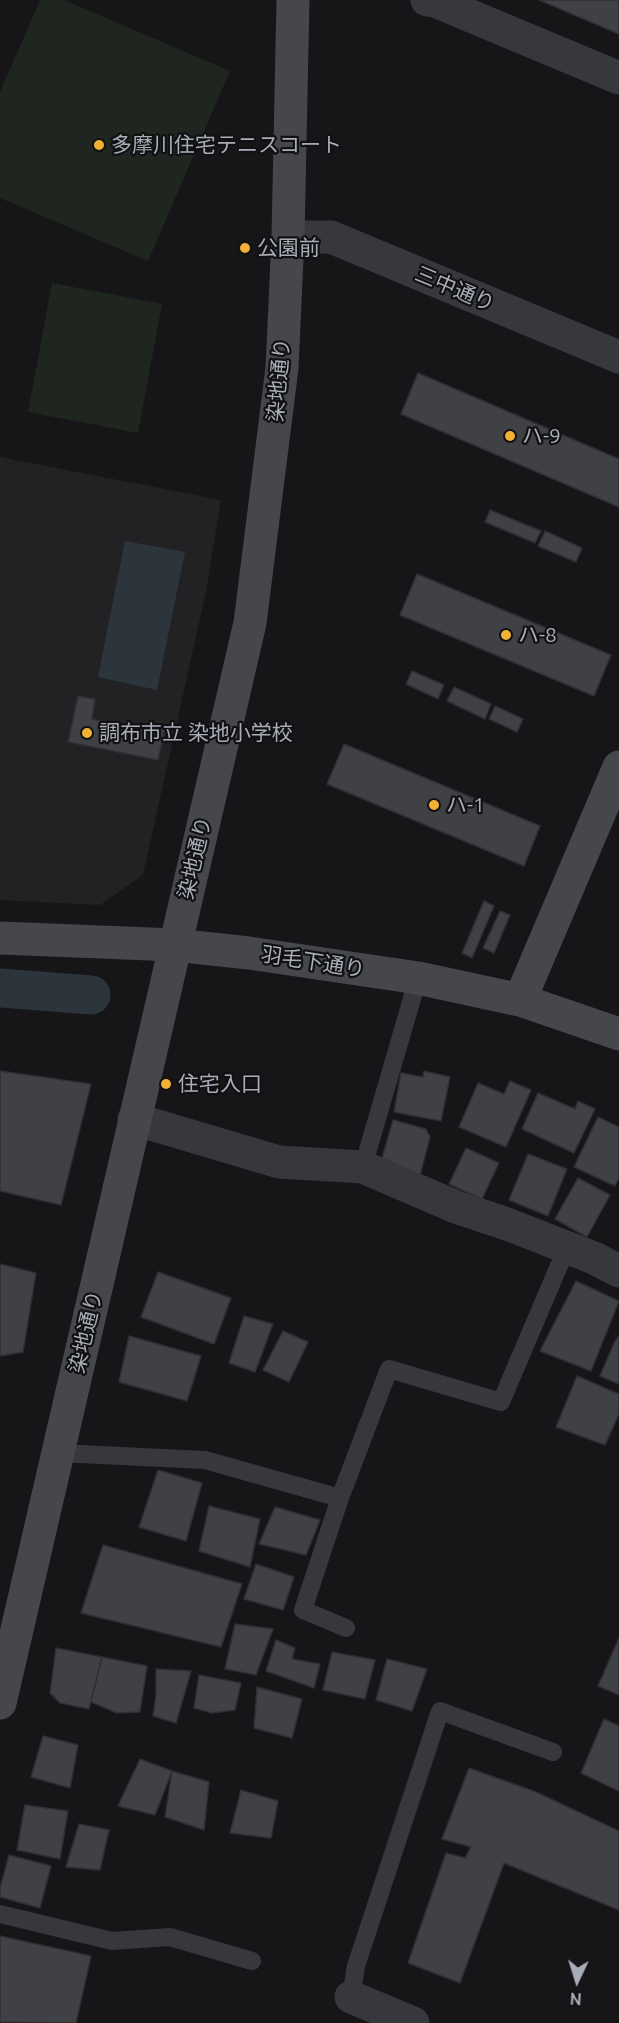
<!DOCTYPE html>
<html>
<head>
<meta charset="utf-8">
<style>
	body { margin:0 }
	#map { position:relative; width:619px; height:2023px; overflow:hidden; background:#161618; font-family:Ubuntu,sans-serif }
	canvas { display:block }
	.north { position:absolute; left:547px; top:1951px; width:60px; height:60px; -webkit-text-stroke:4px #111113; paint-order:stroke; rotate:184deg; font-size:16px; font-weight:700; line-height:24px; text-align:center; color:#a8adb8 }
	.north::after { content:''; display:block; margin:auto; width:21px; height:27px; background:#a8adb8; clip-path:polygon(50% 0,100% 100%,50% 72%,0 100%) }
</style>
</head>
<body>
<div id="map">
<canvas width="619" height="2023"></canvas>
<div class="north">N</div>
</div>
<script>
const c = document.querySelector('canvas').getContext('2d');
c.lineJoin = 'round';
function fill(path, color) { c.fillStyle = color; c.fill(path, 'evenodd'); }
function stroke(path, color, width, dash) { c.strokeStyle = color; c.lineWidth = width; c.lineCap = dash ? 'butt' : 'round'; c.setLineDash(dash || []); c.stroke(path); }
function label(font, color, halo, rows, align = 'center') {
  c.font = font + ' Ubuntu,"Noto Sans JP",sans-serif'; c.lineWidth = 4.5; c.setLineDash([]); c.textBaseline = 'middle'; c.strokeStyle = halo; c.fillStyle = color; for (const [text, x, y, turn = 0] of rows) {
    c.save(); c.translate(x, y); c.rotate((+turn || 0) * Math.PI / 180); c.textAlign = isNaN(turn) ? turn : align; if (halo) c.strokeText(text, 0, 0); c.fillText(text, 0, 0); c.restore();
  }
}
const built = new Path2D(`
	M 0,457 L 221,500 L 206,591 L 143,875 L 100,905 L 0,900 Z`);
const green = new Path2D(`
	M 40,0 L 64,0 L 230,71 L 148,261 L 0,198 L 0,92 Z
	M 52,283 L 162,304 L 138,433 L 28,412 Z`);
const water = new Path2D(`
	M 125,541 L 185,552 L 157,690 L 98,677 Z`);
const canal = new Path2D(`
	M 0,988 L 91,995`);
const building = new Path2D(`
	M 539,0 L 619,0 L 619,34 Z
	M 418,373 L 619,459 L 619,507 L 401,414 Z
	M 490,510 L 541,531 L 535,543 L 485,522 Z
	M 545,531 L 582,548 L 576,562 L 538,546 Z
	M 417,574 L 611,655 L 594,696 L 400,615 Z
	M 412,671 L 444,685 L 438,699 L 406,684 Z
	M 454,687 L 491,704 L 485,719 L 447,701 Z
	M 78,696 L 95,699 L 92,719 L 151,731 L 152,725 L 165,728 L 158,760 L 68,742 Z
	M 495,706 L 523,719 L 517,732 L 489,719 Z
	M 344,744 L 540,826 L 524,866 L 327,784 Z
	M 484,901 L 494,906 L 472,958 L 462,953 Z
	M 500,911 L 510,915 L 494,953 L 483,948 Z
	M 0,1071 L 91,1084 L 61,1205 L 0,1191 Z
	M 424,1071 L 450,1077 L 441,1121 L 394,1112 L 401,1073 L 423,1077 Z
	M 510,1081 L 531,1090 L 506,1147 L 459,1127 L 478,1083 L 504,1094 Z
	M 538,1093 L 575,1109 L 578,1101 L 595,1109 L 574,1153 L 522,1129 Z
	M 598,1117 L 619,1127 L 619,1178 L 615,1186 L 574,1167 Z
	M 393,1120 L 426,1129 L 430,1137 L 420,1176 L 380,1165 Z
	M 466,1148 L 499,1163 L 482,1199 L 449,1184 Z
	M 528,1154 L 567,1169 L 548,1216 L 509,1200 Z
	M 578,1178 L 610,1195 L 587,1237 L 555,1219 Z
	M 0,1264 L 36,1273 L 23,1352 L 0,1356 Z
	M 158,1272 L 231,1298 L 214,1344 L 141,1317 Z
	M 576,1281 L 619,1301 L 591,1371 L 540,1351 Z
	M 244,1316 L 273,1324 L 255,1372 L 229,1363 Z
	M 283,1331 L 308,1342 L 289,1382 L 263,1370 Z
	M 129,1336 L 201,1356 L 187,1401 L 119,1382 Z
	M 619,1336 L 619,1384 L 600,1376 L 614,1343 Z
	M 577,1376 L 619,1394 L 619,1414 L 605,1445 L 556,1427 Z
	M 158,1470 L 202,1483 L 186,1541 L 139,1527 Z
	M 209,1506 L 260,1519 L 250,1567 L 199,1551 Z
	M 275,1507 L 320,1520 L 306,1555 L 259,1544 Z
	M 103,1545 L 242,1584 L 221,1647 L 81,1613 Z
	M 256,1564 L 294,1577 L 283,1610 L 244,1599 Z
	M 235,1624 L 273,1629 L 256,1675 L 225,1669 Z
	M 619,1638 L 619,1695 L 598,1686 Z
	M 276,1640 L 295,1648 L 292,1659 L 320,1664 L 314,1688 L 266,1671 Z
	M 56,1648 L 102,1657 L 89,1709 L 60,1703 L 50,1693 Z
	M 332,1652 L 375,1660 L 365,1699 L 323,1690 Z
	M 102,1657 L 147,1666 L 140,1712 L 117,1713 L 91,1702 Z
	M 387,1659 L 427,1669 L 412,1711 L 376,1700 Z
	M 156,1669 L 191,1671 L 176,1723 L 153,1716 L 156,1695 Z
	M 199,1675 L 241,1683 L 235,1710 L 212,1713 L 194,1708 Z
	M 257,1687 L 302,1699 L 292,1738 L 254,1728 Z
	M 604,1719 L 619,1726 L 619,1791 L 581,1773 Z
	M 43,1736 L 78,1745 L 70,1788 L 31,1777 Z
	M 140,1759 L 172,1771 L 155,1815 L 118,1806 Z
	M 469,1768 L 536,1792 L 619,1831 L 619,1910 L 504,1863 L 460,1983 L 408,1963 L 446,1853 L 465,1858 L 471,1847 L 442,1839 Z
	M 172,1771 L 209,1782 L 204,1830 L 165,1817 Z
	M 241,1790 L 278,1801 L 271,1838 L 230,1833 Z
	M 25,1805 L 68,1811 L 60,1859 L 17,1850 Z
	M 79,1824 L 109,1830 L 100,1870 L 66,1867 Z
	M 9,1855 L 51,1866 L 40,1908 L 0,1897 L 0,1888 Z
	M 0,1936 L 91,1956 L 76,2023 L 0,2022 Z`);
const lane = new Path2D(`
	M 363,1167 L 418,978
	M 59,1453 L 205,1460 L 340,1498
	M 346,1628 L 303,1610 L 340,1498 L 389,1369 L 501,1402 L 567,1247
	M 0,1914 L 112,1941 L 170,1937 L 252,1961
	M 351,1997 L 356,1966 L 440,1711 L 553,1752`);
const street = new Path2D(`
	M 427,0 L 435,1 L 619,78
	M 288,237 L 331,237 L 619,357
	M 134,1119 L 279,1162 L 363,1167 L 456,1207 L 507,1224 L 594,1258 L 619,1271
	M 351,1997 L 413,2023`);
const secondary = new Path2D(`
	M 0,938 L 175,945 L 249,953 L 418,978 L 520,1000 L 619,1034
	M 520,1000 L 619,767
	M 0,1703 L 250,623 L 282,368 L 288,237 L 293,0`);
const markers = [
	[99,145,6,"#f2b134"],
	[245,248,6,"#f2b134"],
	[510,436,6,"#f2b134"],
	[506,635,6,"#f2b134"],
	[87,733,6,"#f2b134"],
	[434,805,6,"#f2b134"],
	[166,1084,6,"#f2b134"]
];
const poiNames = [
	["多摩川住宅テニスコート",111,145],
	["公園前",257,248],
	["ハ-9",522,436],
	["ハ-8",518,635],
	["調布市立 染地小学校",99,733],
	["ハ-1",446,805],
	["住宅入口",178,1084]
];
const streetNames = [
	["三中通り",455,289,23],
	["染地通り",279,380,-85],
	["染地通り",195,858,-77],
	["羽毛下通り",313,962,9],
	["染地通り",86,1332,-77]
];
fill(built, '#222225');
fill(green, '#1e261f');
fill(water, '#2c353c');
stroke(canal, '#2c353c', 39);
fill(building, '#404145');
stroke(building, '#303034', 1.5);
stroke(lane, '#37383d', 18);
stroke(street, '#37383d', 33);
stroke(secondary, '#45474d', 33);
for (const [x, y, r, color] of markers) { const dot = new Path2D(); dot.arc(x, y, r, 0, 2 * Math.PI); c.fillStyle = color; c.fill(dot); stroke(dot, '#111113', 2); }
label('21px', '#a8adb8', '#111113', poiNames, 'left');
label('21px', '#a8adb8', '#111113', streetNames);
</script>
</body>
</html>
